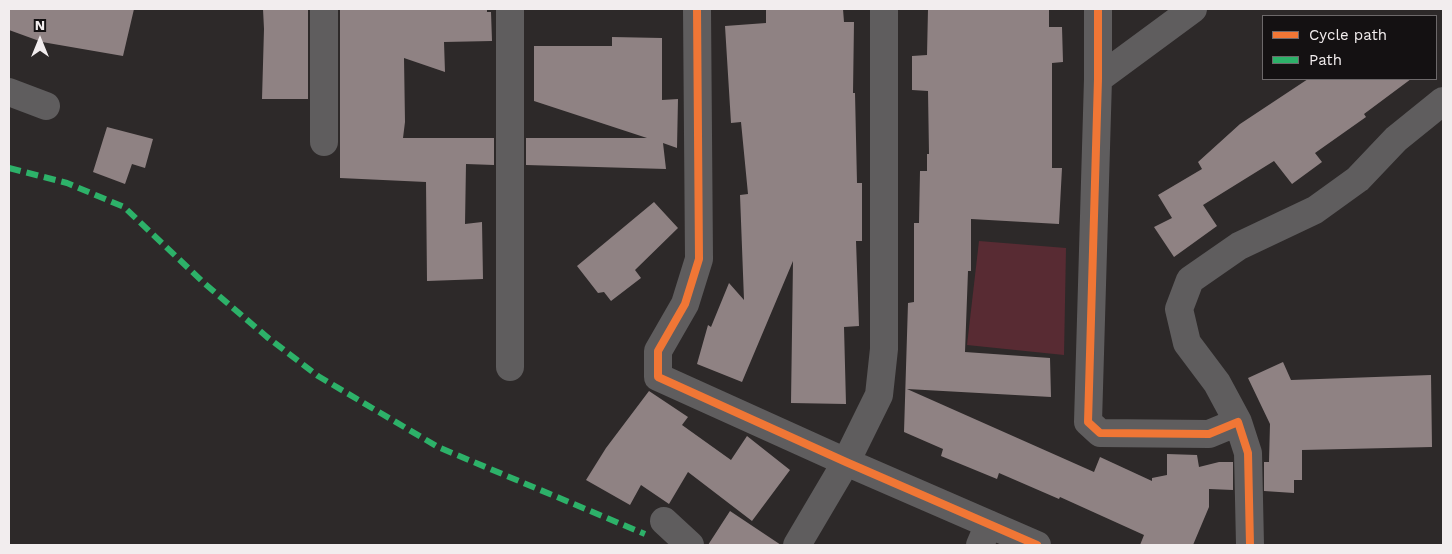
<!DOCTYPE html>
<html>
<head>
<meta charset="utf-8">
<style>
	body { margin:0 }
	#map { position:relative; width:1452px; height:554px; overflow:hidden; background:#2d2929; font-family:"Work Sans",sans-serif }
	canvas { display:block }
	.frame { position:absolute; inset:0; border:10px solid #f2edee; pointer-events:none }
	.legend { position:absolute; left:1262px; top:15px; width:175px; height:65px; box-sizing:border-box; background:#141112; border:1px solid #6d696a; margin:0; padding:6px 9px; list-style:none; font-size:15px; color:#f2edee }
	.legend li { display:flex; align-items:center; gap:10px; height:25px }
	.legend b { width:25px; border:1px solid #6d696a }
	.north { position:absolute; left:15px; top:15px; width:50px; height:50px; -webkit-text-stroke:4px #141112; paint-order:stroke; rotate:0deg; font-size:14px; font-weight:700; line-height:20px; text-align:center; color:#f2edee }
	.north::after { content:''; display:block; margin:auto; width:18px; height:22px; background:#f2edee; clip-path:polygon(50% 0,100% 100%,50% 72%,0 100%) }
</style>
</head>
<body>
<div id="map">
<canvas width="1452" height="554"></canvas>
<div class="frame"></div>
<ul class="legend">
<li><b style="height:6px;background:#f07635"></b>Cycle path</li>
<li><b style="height:6px;background:#2db169"></b>Path</li>
</ul>
<div class="north">N</div>
</div>
<script>
const c = document.querySelector('canvas').getContext('2d');
c.lineJoin = 'round';
function fill(path, color) { c.fillStyle = color; c.fill(path, 'evenodd'); }
function stroke(path, color, width, dash) { c.strokeStyle = color; c.lineWidth = width; c.lineCap = dash ? 'butt' : 'round'; c.setLineDash(dash || []); c.stroke(path); }
const green = new Path2D(`
	M 979,241 L 1066,248 L 1064,355 L 967,345 Z`);
const building = new Path2D(`
	M 9,9 L 134,9 L 123,56 L 42,42 L 9,30 Z
	M 263,9 L 308,9 L 308,99 L 262,99 L 264,29 Z
	M 340,9 L 487,9 L 487,12 L 491,12 L 492,41 L 444,42 L 445,72 L 404,58 L 405,122 L 403,138 L 494,138 L 494,165 L 466,164 L 465,224 L 482,222 L 483,279 L 427,281 L 426,182 L 340,178 Z
	M 766,9 L 843,9 L 844,22 L 854,22 L 853,93 L 855,93 L 857,183 L 862,183 L 862,241 L 856,241 L 859,326 L 844,327 L 846,404 L 791,403 L 793,261 L 742,382 L 697,364 L 708,325 L 711,327 L 729,283 L 744,300 L 740,195 L 748,194 L 741,122 L 731,123 L 725,26 L 766,23 Z
	M 928,9 L 1049,9 L 1049,27 L 1062,27 L 1063,62 L 1052,63 L 1052,168 L 1062,168 L 1059,224 L 971,219 L 971,271 L 968,271 L 965,352 L 1050,358 L 1051,397 L 907,389 L 1094,472 L 1100,457 L 1152,481 L 1152,478 L 1167,475 L 1167,454 L 1197,455 L 1199,467 L 1219,462 L 1233,462 L 1233,490 L 1209,489 L 1209,507 L 1193,545 L 1140,545 L 1144,535 L 1060,497 L 1059,499 L 999,473 L 997,479 L 941,456 L 943,449 L 904,432 L 908,303 L 914,302 L 914,223 L 919,223 L 920,171 L 927,171 L 927,154 L 929,154 L 928,91 L 912,90 L 912,56 L 927,55 Z
	M 612,37 L 662,38 L 662,100 L 678,99 L 677,148 L 663,143 L 666,169 L 526,165 L 526,138 L 647,138 L 534,101 L 534,46 L 612,46 Z
	M 1308,79 L 1411,79 L 1364,114 L 1366,117 L 1315,153 L 1322,162 L 1292,184 L 1274,161 L 1203,205 L 1217,226 L 1174,257 L 1154,227 L 1172,218 L 1158,195 L 1202,169 L 1198,162 L 1240,124 Z
	M 107,127 L 153,139 L 145,168 L 132,164 L 125,184 L 93,172 Z
	M 654,202 L 678,228 L 635,270 L 641,278 L 611,301 L 604,292 L 598,293 L 577,266 Z
	M 1283,362 L 1291,380 L 1431,375 L 1432,447 L 1302,450 L 1302,480 L 1294,480 L 1294,493 L 1264,491 L 1264,462 L 1269,462 L 1270,424 L 1248,378 Z
	M 649,391 L 688,417 L 682,425 L 731,460 L 747,436 L 790,470 L 752,521 L 688,472 L 669,504 L 641,485 L 630,505 L 586,480 L 606,448 Z
	M 730,511 L 781,545 L 708,545 Z`);
const street = new Path2D(`
	M 510,9 L 510,367
	M 697,9 L 699,259 L 685,304 L 658,351 L 658,377 L 846,462 L 1037,545
	M 1098,9 L 1098,79 L 1088,422 L 1100,433 L 1209,434 L 1238,422 L 1248,453 L 1250,545
	M 1098,79 L 1193,9
	M 9,92 L 46,106
	M 324,142 L 324,9
	M 1238,422 L 1217,383 L 1187,343 L 1179,309 L 1190,280 L 1239,246 L 1315,210 L 1358,179 L 1396,139 L 1443,101
	M 664,521 L 690,545
	M 797,545 L 846,462 L 879,395 L 884,349 L 884,9
	M 980,545 L 989,524`);
const quiet = new Path2D(`
	M 9,168 L 67,183 L 124,207 L 204,283 L 267,337 L 318,376 L 438,447 L 645,534`);
const cycleway = new Path2D(`
	M 697,9 L 699,259 L 685,304 L 658,351 L 658,377 L 846,462 L 1037,545
	M 1098,9 L 1098,79 L 1088,422 L 1100,433 L 1209,434 L 1238,422 L 1248,453 L 1250,545`);
fill(green, '#582b33');
fill(building, '#8f8283');
stroke(street, '#5f5d5e', 28);
stroke(quiet, '#2db169', 6, [12, 6]);
stroke(cycleway, '#f07635', 8);
</script>
</body>
</html>
